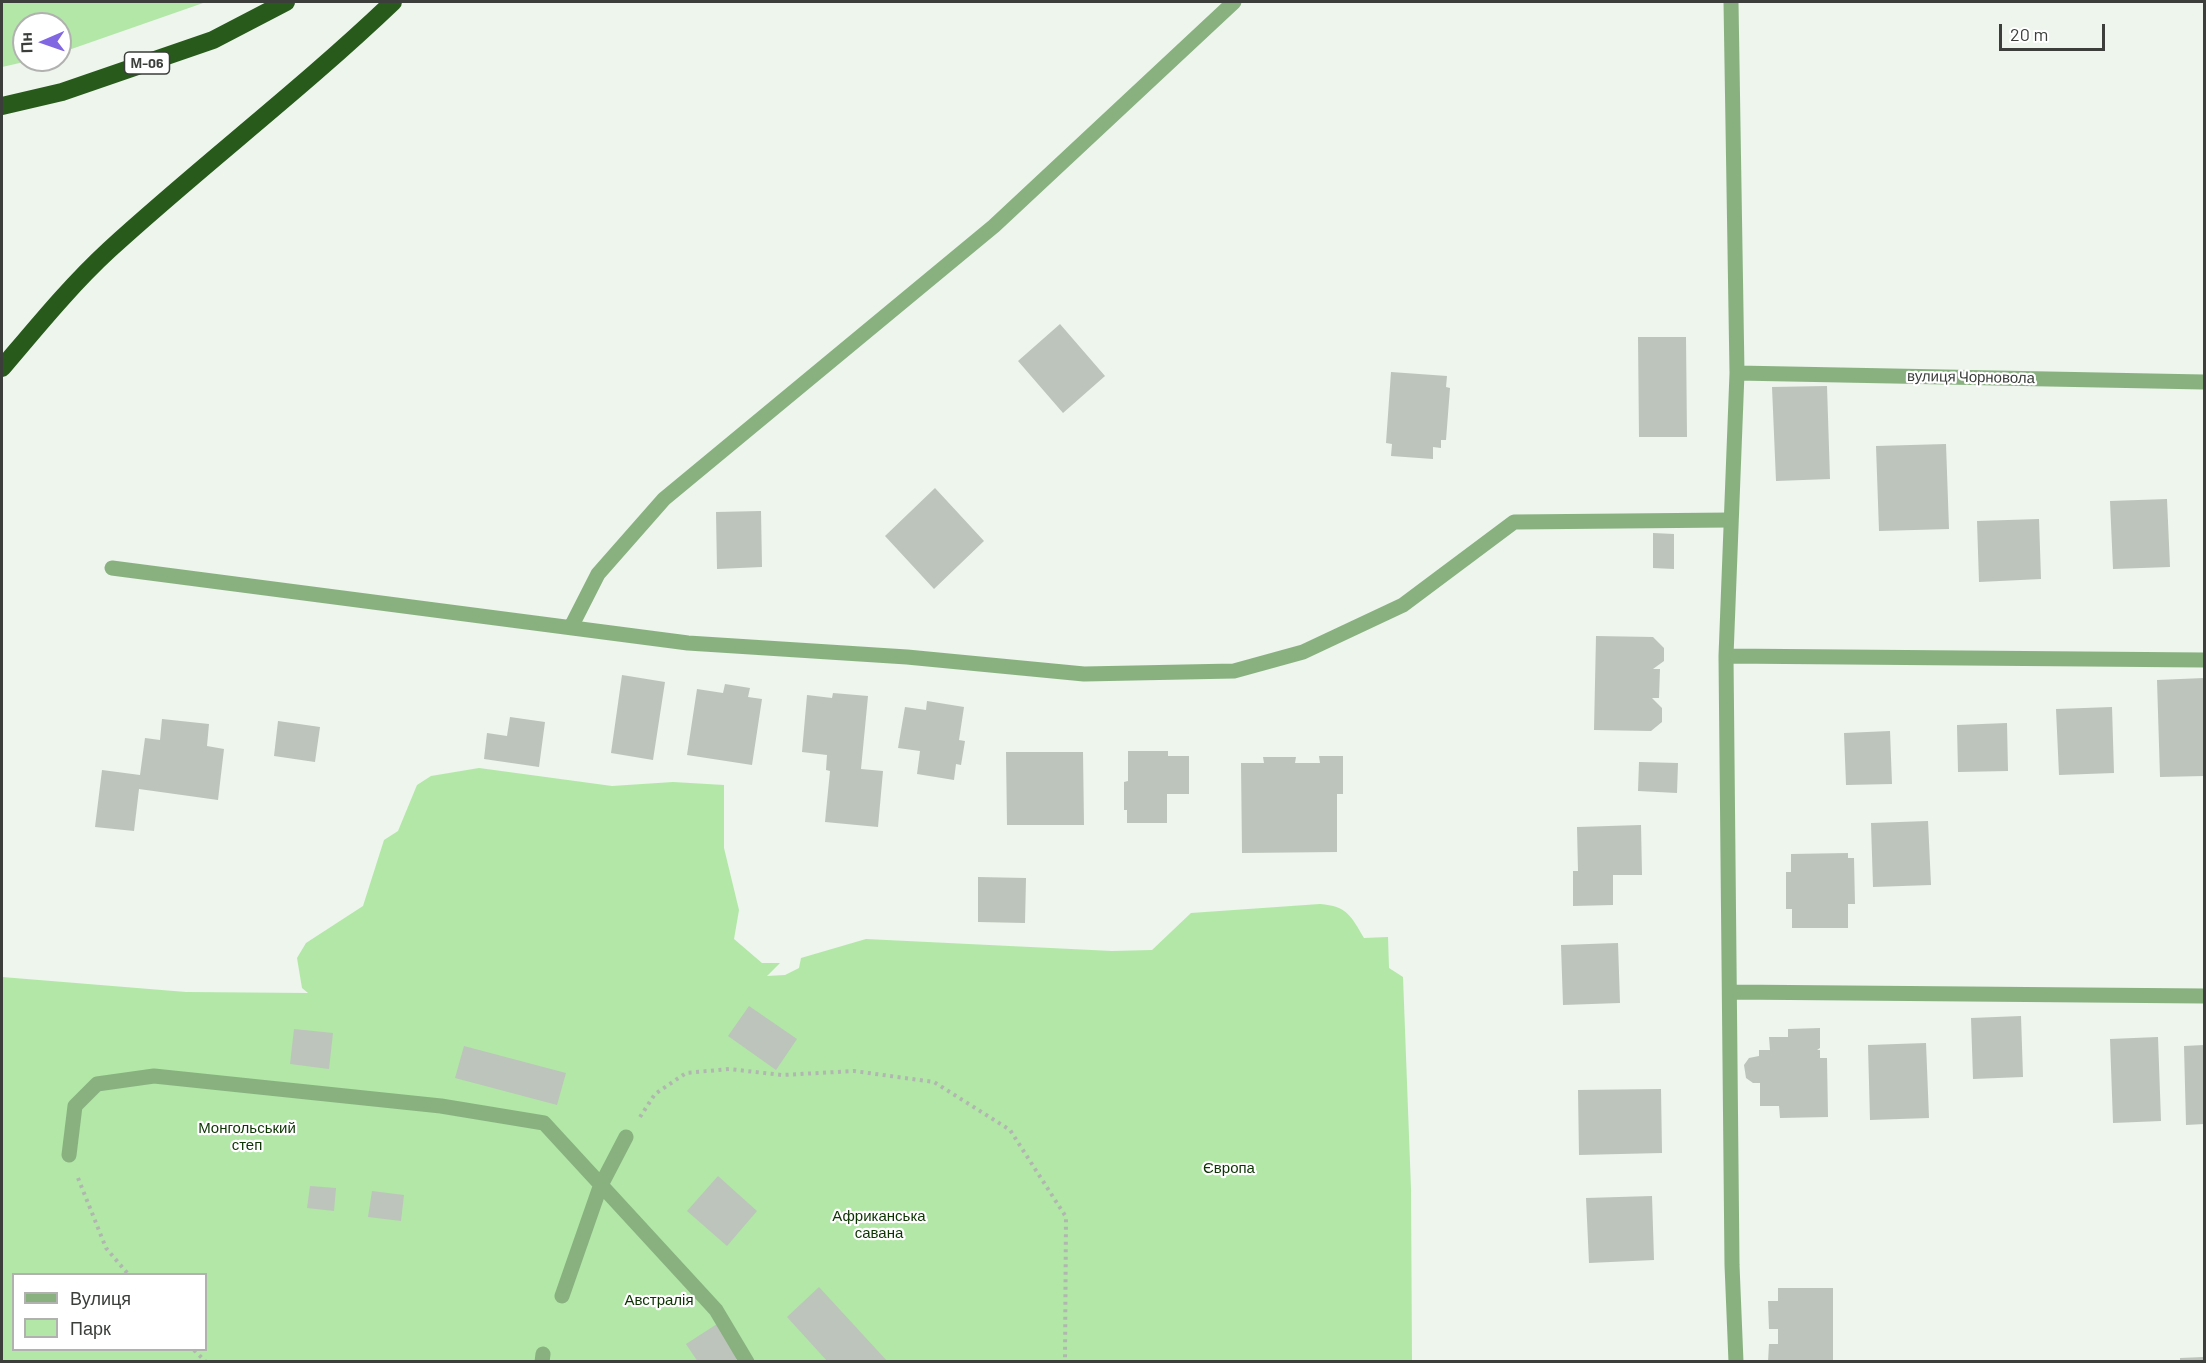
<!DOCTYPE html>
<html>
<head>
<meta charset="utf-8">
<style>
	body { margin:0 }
	#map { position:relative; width:2206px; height:1363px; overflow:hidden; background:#edf5ec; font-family:Barlow,sans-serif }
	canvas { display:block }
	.frame { position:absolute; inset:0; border:3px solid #3b3e3a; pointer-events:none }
	.legend { position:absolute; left:12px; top:1273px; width:195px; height:78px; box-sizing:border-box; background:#fff; border:2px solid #b1b2b0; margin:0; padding:8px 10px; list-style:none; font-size:18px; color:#3b3e3a }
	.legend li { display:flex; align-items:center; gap:12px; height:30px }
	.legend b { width:30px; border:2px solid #b1b2b0 }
	.north { position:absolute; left:12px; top:12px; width:60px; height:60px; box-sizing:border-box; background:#fff; border:2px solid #b1b2b0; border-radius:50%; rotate:268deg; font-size:16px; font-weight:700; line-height:24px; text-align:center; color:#3b3e3a }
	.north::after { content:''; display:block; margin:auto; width:21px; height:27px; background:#8267e2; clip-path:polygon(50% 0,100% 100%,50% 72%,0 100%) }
	.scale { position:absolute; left:1999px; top:24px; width:106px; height:27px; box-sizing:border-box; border:3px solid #3b3e3a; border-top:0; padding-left:8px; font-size:18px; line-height:21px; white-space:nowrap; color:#3b3e3a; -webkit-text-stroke:4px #fff; paint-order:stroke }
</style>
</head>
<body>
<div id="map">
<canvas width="2206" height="1363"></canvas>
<div class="frame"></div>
<ul class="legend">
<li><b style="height:8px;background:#89b180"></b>Вулиця</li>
<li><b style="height:16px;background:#b2e7a7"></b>Парк</li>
</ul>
<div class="north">Пн</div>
<div class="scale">20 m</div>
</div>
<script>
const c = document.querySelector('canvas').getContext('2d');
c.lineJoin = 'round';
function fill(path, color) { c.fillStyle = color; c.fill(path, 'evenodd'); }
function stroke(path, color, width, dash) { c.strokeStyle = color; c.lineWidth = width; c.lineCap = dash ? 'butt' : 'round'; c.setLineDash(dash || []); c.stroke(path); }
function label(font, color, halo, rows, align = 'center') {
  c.font = font + ' Barlow,sans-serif'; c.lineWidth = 4.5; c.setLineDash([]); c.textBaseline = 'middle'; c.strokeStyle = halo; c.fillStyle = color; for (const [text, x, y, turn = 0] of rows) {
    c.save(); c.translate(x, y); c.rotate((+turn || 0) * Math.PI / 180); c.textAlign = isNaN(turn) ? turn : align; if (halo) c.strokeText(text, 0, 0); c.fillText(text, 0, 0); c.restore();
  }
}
const green = new Path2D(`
	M 2,2 L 206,2 L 60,53 L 60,24 L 24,24 L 24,60 L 33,60 L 2,67 Z
	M 479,768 L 612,786 L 673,782 L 724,785 L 724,848 L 739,910 L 734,939 L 762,963 L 780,963 L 767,976 L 785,975 L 799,968 L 801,958 L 866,939 L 1112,951 L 1152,950 L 1191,913 L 1320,904 C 1347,906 1351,916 1364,938 L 1388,937 L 1389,968 L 1403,977 L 1411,1189 L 1412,1361 L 2,1361 L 2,977 L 186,992 L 308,993 L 302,988 L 297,958 L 306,943 L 363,906 L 384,840 L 398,831 L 417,785 L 431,776 ZM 14,1274 L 206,1274 L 206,1350 L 14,1350 Z`);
const building = new Path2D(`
	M 1060,324 L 1105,376 L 1063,413 L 1018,361 Z
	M 1638,337 L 1686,337 L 1687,437 L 1639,437 Z
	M 1391,372 L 1447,376 L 1446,387 L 1450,388 L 1446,440 L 1441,440 L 1441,448 L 1433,447 L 1433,459 L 1391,456 L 1392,444 L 1386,443 Z
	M 1827,386 L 1830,479 L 1776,481 L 1772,387 Z
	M 1946,444 L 1949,529 L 1879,531 L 1876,446 Z
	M 935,488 L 984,541 L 934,589 L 885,536 Z
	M 2167,499 L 2170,567 L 2113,569 L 2110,501 Z
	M 761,511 L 762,567 L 717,569 L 716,512 Z
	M 2039,519 L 2041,579 L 1979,582 L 1977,521 Z
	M 1653,533 L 1674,534 L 1674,569 L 1653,568 Z
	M 1596,636 L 1653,637 L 1664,648 L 1664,661 L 1653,669 L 1660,669 L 1659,698 L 1652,698 L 1662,708 L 1662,722 L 1651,731 L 1594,730 Z
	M 622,675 L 665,682 L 653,760 L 611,753 Z
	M 2204,678 L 2204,776 L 2160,777 L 2157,680 Z
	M 725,684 L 750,688 L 748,697 L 762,699 L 752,765 L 687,755 L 697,689 L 723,693 Z
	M 833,693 L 868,696 L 861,769 L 883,771 L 878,827 L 825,822 L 830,771 L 826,770 L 827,755 L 802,752 L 807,695 L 832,698 Z
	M 927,701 L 964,707 L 959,740 L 965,741 L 961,765 L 956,764 L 954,780 L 917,774 L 920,751 L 898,748 L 905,707 L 926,710 Z
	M 2112,707 L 2114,773 L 2059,775 L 2056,709 Z
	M 510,717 L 545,722 L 539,767 L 484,759 L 487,733 L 507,736 Z
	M 162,719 L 209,724 L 207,746 L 224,749 L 218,800 L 139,789 L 134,831 L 95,827 L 102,770 L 140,775 L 145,738 L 160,740 Z
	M 278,721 L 320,727 L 315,762 L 274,756 Z
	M 2007,723 L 2008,771 L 1958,772 L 1957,725 Z
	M 1890,731 L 1892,784 L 1846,785 L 1844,733 Z
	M 1128,751 L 1168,751 L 1168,756 L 1189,756 L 1189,794 L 1167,794 L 1167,823 L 1127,823 L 1127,810 L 1124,810 L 1124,782 L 1128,781 Z
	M 1006,752 L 1083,752 L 1084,825 L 1007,825 Z
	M 1319,756 L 1343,756 L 1343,794 L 1337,794 L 1337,852 L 1242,853 L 1241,763 L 1264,763 L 1263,757 L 1296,757 L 1295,763 L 1320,763 Z
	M 1639,762 L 1678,763 L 1677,793 L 1638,791 Z
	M 1928,821 L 1931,885 L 1873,887 L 1871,823 Z
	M 1641,825 L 1642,875 L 1613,875 L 1613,905 L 1573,906 L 1573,871 L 1578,871 L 1577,827 Z
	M 1848,853 L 1848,858 L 1854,858 L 1855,904 L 1848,904 L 1848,928 L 1792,928 L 1792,909 L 1786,909 L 1786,872 L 1791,872 L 1791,854 Z
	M 978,877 L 1026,878 L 1025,923 L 978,922 Z
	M 1618,943 L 1620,1003 L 1563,1005 L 1561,945 Z
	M 749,1006 L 797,1039 L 776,1070 L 728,1036 Z
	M 2021,1016 L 2023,1077 L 1973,1079 L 1971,1018 Z
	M 1820,1028 L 1820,1048 L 1817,1050 L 1820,1050 L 1820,1058 L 1827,1058 L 1828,1117 L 1780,1118 L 1779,1106 L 1760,1106 L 1760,1083 L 1753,1083 L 1746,1078 L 1744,1065 L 1749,1058 L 1759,1056 L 1759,1050 L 1770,1050 L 1769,1037 L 1788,1037 L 1788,1029 Z
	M 294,1029 L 333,1033 L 329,1069 L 290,1064 Z
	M 2158,1037 L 2161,1121 L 2113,1123 L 2110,1039 Z
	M 1926,1043 L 1929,1118 L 1870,1120 L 1868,1045 Z
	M 2204,1045 L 2204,1124 L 2186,1125 L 2184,1046 Z
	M 464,1046 L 566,1073 L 557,1105 L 455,1078 Z
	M 1661,1089 L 1662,1153 L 1579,1155 L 1578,1090 Z
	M 718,1176 L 757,1211 L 727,1246 L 687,1211 Z
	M 310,1186 L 336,1188 L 334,1211 L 307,1208 Z
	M 372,1191 L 404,1195 L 401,1221 L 368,1217 Z
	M 1652,1196 L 1654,1260 L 1589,1263 L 1586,1198 Z
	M 819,1287 L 888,1362 L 828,1362 L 787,1317 Z
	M 1778,1288 L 1833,1288 L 1833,1362 L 1768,1362 L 1769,1344 L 1778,1344 L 1778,1329 L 1769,1329 L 1768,1301 L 1778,1301 Z
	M 717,1324 L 739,1357 L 733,1362 L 698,1362 L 686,1344 Z
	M 2204,1357 L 2204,1362 L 2180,1362 L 2180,1358 Z`);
const path = new Path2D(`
	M 640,1117 L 655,1094 L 686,1073 L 729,1069 L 782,1075 L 854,1071 L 934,1082 L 1010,1130 L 1066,1217 L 1065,1362
	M 78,1178 L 106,1248 L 128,1274
	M 194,1350 L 206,1362`);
const lane = new Path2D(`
	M 112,568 L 688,643 L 907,657 L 1084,674 L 1234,671 L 1303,652 L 1403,605 L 1514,522 L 1730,520
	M 571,627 L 598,574 L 664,499 L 994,226 L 1234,2
	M 69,1155 L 75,1106 L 97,1084 L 154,1076 L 441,1106 L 544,1123 L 716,1310 L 747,1362
	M 562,1296 L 600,1187 L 626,1137
	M 542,1362 L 543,1354`);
const street = new Path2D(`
	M 1731,2 L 1737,373 L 1726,656 L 1732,1265 L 1736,1362
	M 1737,373 L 2204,382
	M 1726,656 L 2204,660
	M 1731,992 L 2204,996`);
const highway = new Path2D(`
	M 2,106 L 62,92 L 213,40 L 286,2
	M 2,368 C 36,328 70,286 109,250 C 202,165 302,89 393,2`);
const shields = [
	[147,63,45]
];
const shieldNames = [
	["М-06",147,63]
];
const streetNames = [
	["вулиця Чорновола",1971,377,1]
];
const parkNames = [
	["Монгольський",247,1128],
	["степ",247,1145],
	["Європа",1229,1168],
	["Африканська",879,1216],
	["савана",879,1233],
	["Австралія",659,1300]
];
fill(green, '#b2e7a7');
fill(building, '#bdc4bb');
stroke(path, '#b1b7b0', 4, [3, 4.5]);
stroke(lane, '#89b180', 15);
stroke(street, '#89b180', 15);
stroke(highway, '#285a1c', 18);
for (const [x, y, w] of shields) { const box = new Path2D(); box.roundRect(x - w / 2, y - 11, w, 22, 4.5); c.fillStyle = '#fff'; c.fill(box); stroke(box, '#3b3e3a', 1.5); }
label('bold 14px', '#3b3e3a', null, shieldNames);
label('15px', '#3b3e3a', '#fff', streetNames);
label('15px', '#0c3502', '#fff', parkNames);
</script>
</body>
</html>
